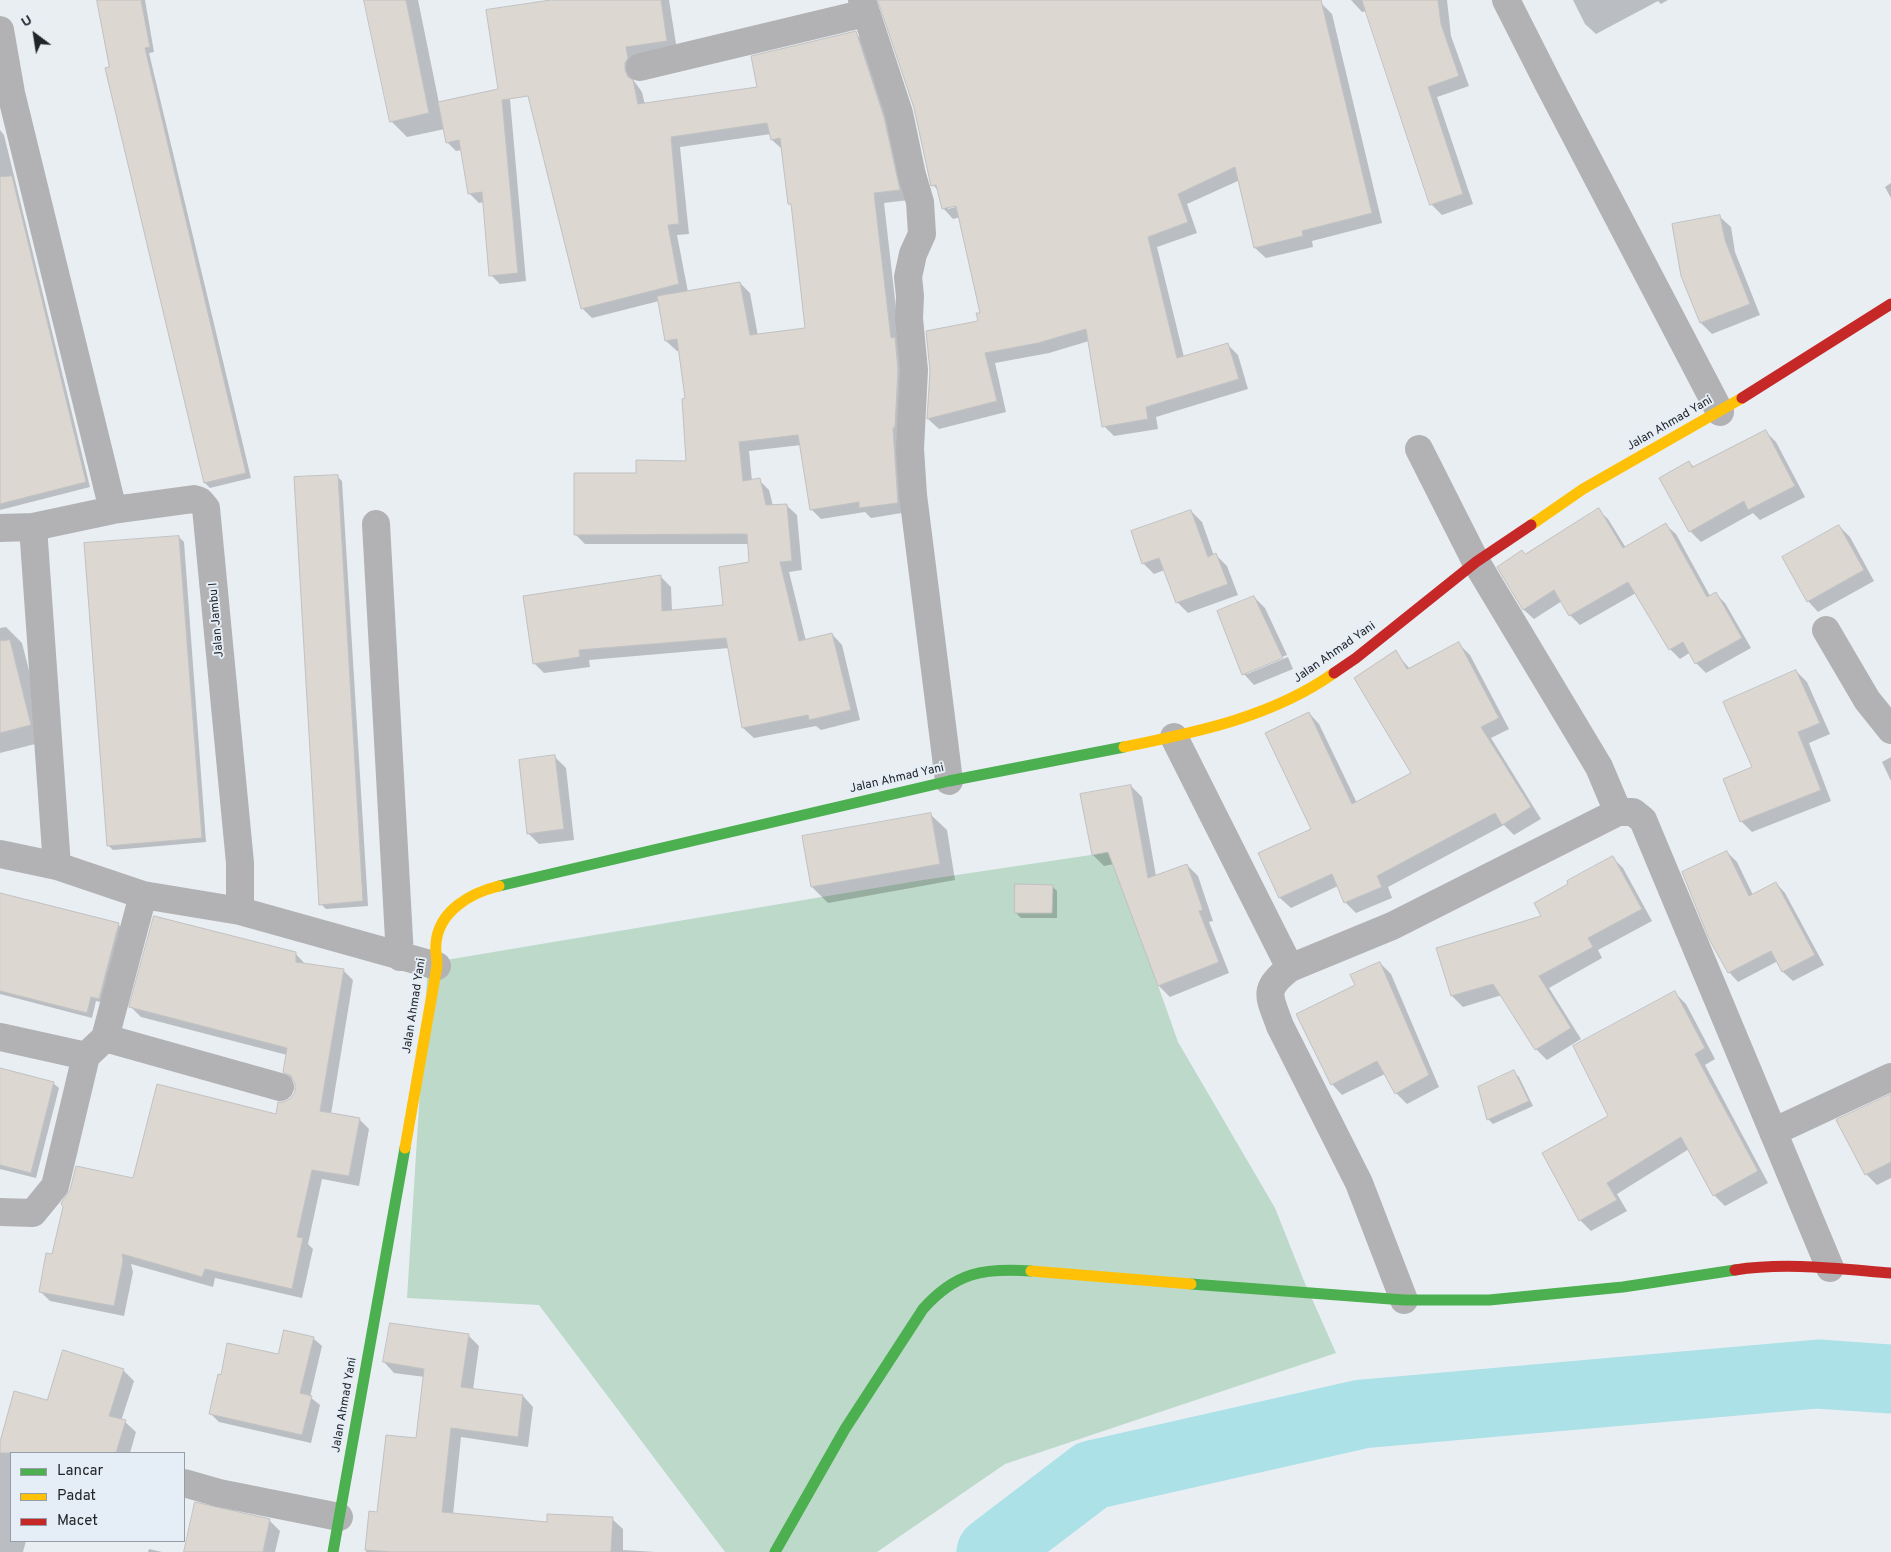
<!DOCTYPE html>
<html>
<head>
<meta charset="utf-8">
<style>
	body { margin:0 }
	#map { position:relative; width:1891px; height:1552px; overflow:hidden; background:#e9eef3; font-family:Overpass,sans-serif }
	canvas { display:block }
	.legend { position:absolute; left:10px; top:1452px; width:175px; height:90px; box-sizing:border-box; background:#e5eef7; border:1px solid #979da4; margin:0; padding:6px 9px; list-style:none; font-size:15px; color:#212428 }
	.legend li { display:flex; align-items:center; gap:10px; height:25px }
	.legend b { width:25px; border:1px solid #979da4 }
	.north { position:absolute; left:10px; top:10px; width:50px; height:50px; -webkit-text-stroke:4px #e5eef7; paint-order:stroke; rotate:329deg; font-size:14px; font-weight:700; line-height:20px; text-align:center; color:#212428 }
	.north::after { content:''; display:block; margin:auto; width:18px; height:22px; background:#212428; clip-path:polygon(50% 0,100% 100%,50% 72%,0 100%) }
</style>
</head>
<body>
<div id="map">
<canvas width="1891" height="1552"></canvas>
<ul class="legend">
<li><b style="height:6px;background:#4caf50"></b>Lancar</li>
<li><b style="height:6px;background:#ffc107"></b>Padat</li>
<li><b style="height:6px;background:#c62828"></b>Macet</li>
</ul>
<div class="north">U</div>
</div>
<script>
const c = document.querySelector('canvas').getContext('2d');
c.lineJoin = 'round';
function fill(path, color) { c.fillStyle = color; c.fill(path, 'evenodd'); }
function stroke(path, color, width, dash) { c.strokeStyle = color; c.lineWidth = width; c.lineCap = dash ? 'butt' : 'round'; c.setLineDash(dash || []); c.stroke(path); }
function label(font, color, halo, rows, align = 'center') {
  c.font = font + ' Overpass,sans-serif'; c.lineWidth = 4; c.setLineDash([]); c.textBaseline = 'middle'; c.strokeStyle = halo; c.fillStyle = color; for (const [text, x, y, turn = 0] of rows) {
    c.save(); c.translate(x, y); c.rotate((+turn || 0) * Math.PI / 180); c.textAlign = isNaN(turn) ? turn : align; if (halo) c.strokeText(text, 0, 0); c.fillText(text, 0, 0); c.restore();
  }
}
const green = new Path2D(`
	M 1111,852 L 1178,1042 L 1275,1208 L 1304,1281 L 1336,1353 L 1005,1464 L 877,1552 L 725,1552 L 539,1305 L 407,1298 L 428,963 L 923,880 Z`);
const shadow = new Path2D(`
	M 99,0 L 145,0 L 154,52 L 149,53 L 251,478 L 210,488 L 205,483 L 110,68 Z
	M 365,0 L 418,0 L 439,103 L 510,99 L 526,281 L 500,284 L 491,275 L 484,202 L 479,203 L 470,194 L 462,150 L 456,151 L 447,142 L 445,129 L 407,137 L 391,121 Z
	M 552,0 L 669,0 L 677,50 L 635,74 L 634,81 L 642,92 L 645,105 L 758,88 L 855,33 L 866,43 L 909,200 L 884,203 L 900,343 L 908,512 L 871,518 L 865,512 L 821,519 L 811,509 L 801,445 L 749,451 L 752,481 L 759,480 L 769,490 L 773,506 L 786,505 L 797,515 L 802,570 L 789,572 L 806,641 L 832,634 L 842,645 L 860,720 L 821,730 L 816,726 L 754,738 L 743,728 L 729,648 L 589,660 L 590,667 L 544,673 L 534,663 L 661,577 L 671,587 L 672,611 L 724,606 L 750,563 L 749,544 L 585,544 L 575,534 L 637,474 L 687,462 L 687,399 L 680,350 L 677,351 L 666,341 L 659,301 L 592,318 L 582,308 ZM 771,134 L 772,140 L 783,150 L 789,203 L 792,206 L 806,329 L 758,336 L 750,293 L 740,283 L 688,292 L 677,235 L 689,234 L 680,147 Z
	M 879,0 L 1237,0 L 1321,3 L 1332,14 L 1382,223 L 1312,241 L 1313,247 L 1266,258 L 1255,248 L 1240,180 L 1187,204 L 1197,233 L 1157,247 L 1184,357 L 1228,345 L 1238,355 L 1248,389 L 1156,417 L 1158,429 L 1114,436 L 1104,426 L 1089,341 L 1049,353 L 995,363 L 1006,412 L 939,429 L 928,419 L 979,322 L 982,314 L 960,217 L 953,219 L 943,208 L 939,191 L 933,185 L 915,108 ZM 963,205 L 948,209 L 948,206 Z
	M 1351,0 L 1447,0 L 1451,36 L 1469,86 L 1437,97 L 1473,204 L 1442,215 L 1431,204 L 1367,11 L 1362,12 Z
	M 1573,0 L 1668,0 L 1661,4 L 1658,1 L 1596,34 L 1585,24 Z
	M 0,130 L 4,135 L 90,487 L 0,510 Z
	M 1891,183 L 1891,198 L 1885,187 Z
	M 1720,217 L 1731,227 L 1735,252 L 1760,315 L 1712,334 L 1701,323 L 1682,275 Z
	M 1765,431 L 1776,442 L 1805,497 L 1760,520 L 1753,513 L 1701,542 L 1690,531 L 1689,462 L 1694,467 Z
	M 337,476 L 342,481 L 368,906 L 326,909 L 321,904 Z
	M 1598,510 L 1608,519 L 1626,548 L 1666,525 L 1676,534 L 1710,596 L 1715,593 L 1725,603 L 1751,648 L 1706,673 L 1696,663 L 1691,652 L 1680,659 L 1670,649 L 1636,593 L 1580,625 L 1570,615 L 1562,601 L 1534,619 L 1524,610 L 1499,567 L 1525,555 Z
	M 1191,511 L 1202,522 L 1214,556 L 1216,555 L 1227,566 L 1238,595 L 1188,613 L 1177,602 L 1165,570 L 1154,574 L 1143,563 Z
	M 1839,526 L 1850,537 L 1874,581 L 1818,612 L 1808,601 Z
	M 179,537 L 184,542 L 206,842 L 113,850 L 108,845 Z
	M 1254,597 L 1265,608 L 1287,655 L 1247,671 L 1247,674 L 1288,657 L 1293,669 L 1254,685 L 1244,674 Z
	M 6,627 L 22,643 L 47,741 L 0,753 L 0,628 Z
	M 1459,644 L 1470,655 L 1509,729 L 1491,738 L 1541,819 L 1514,835 L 1504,825 L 1388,887 L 1392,898 L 1356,913 L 1345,902 L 1338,886 L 1291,908 L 1280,898 L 1312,830 L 1309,713 L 1319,724 L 1357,803 L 1412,773 L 1395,652 L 1410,669 Z
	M 1796,671 L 1807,682 L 1830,734 L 1809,743 L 1831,801 L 1752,832 L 1742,822 L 1725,780 L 1754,768 Z
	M 555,757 L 566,768 L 574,840 L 539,844 L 528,833 Z
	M 1891,757 L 1891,781 L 1882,762 Z
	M 1131,786 L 1142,797 L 1156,876 L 1187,865 L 1198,876 L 1213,921 L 1209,922 L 1229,973 L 1170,997 L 1159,986 L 1114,864 L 1104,866 L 1093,855 Z
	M 930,814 L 947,830 L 955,880 L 828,903 L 812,887 Z
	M 1727,852 L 1737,862 L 1753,895 L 1776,883 L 1785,893 L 1824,965 L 1793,981 L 1783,972 L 1778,961 L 1738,982 L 1729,972 Z
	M 1612,857 L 1623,868 L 1652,921 L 1598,950 L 1602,958 L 1549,988 L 1581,1039 L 1547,1060 L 1536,1049 L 1502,995 L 1463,1007 L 1452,996 L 1438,949 L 1543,917 Z
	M 1052,886 L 1057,891 L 1057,918 L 1021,918 L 1016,913 Z
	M 0,894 L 119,925 L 124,930 L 104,1003 L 96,1001 L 92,1018 L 0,994 Z
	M 295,953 L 306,965 L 343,970 L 353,980 L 331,1114 L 359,1119 L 369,1129 L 359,1186 L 322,1179 L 308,1244 L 313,1249 L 302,1298 L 215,1278 L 213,1287 L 131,1264 L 133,1272 L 124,1316 L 50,1301 L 40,1291 L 53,1255 L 134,1179 L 277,1116 L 285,1103 L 291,1099 L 296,1092 L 296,1083 L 284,1071 L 287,1055 L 141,1017 L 131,1007 Z
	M 1380,963 L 1391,974 L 1439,1087 L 1407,1104 L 1396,1093 L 1385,1074 L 1342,1095 L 1332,1084 L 1356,986 Z
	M 1675,993 L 1686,1004 L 1715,1059 L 1705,1065 L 1768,1183 L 1725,1206 L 1714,1195 L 1689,1149 L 1617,1194 L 1627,1211 L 1591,1231 L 1580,1220 L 1610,1117 Z
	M 0,1069 L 53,1083 L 59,1088 L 36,1178 L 0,1169 Z
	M 1513,1071 L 1519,1077 L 1533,1106 L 1493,1124 L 1488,1119 Z
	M 1891,1096 L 1891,1178 L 1877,1185 L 1866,1174 L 1838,1120 Z
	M 468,1335 L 479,1346 L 473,1390 L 523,1396 L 533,1407 L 528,1447 L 461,1437 L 453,1515 L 548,1523 L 612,1519 L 623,1529 L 623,1550 L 656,1552 L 366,1552 L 370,1512 L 378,1513 L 417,1439 L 425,1377 L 394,1373 L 384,1362 Z
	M 313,1338 L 322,1346 L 310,1397 L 320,1405 L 311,1443 L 219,1422 L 210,1413 L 222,1376 L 279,1355 Z
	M 123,1370 L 134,1381 L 121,1421 L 125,1422 L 136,1432 L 130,1453 L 11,1453 L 11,1541 L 26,1541 L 23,1552 L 0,1552 L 0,1447 L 48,1401 Z
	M 269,1520 L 280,1531 L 275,1552 L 185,1552 Z
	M 149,1549 L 162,1552 L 148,1552 Z`);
const river = new Path2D(`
	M 991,1552 L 1092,1475 L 1362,1414 L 1818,1374 L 1891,1379`);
const building = new Path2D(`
	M 97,0 L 141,0 L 150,47 L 145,48 L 246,473 L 204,483 L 105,68 L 109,67 Z
	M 364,0 L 406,0 L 429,113 L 390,122 Z
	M 551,0 L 661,0 L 667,41 L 626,47 L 628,58 L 625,63 L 625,70 L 628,77 L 633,80 L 638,104 L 757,87 L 751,56 L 856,31 L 884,117 L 900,190 L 874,193 L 891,338 L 895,337 L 898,370 L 895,427 L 893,428 L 898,503 L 859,508 L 859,502 L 810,510 L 798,435 L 739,442 L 743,481 L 760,478 L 766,505 L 787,504 L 792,561 L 780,562 L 799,641 L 832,633 L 851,710 L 809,720 L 808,715 L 742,728 L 726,638 L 579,650 L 580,657 L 533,664 L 523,596 L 661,575 L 662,611 L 723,605 L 719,567 L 749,562 L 747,534 L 574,535 L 574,473 L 636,473 L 636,460 L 686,461 L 682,399 L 685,398 L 677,339 L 665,341 L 657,296 L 740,282 L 750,335 L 805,328 L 791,204 L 788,204 L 780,138 L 771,140 L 767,123 L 671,137 L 679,224 L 668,225 L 679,284 L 581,309 L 528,96 L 502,100 L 518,273 L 489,276 L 482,192 L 468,194 L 459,140 L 446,143 L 438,102 L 498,89 L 486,10 Z
	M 878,0 L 1321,0 L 1372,213 L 1302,231 L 1303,236 L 1254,248 L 1235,167 L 1178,194 L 1188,222 L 1148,237 L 1177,358 L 1228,343 L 1239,379 L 1146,407 L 1148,419 L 1102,427 L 1086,329 L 1038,343 L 985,353 L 997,401 L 927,419 L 930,371 L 926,331 L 978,321 L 976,313 L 980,313 L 956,206 L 942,209 L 936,185 L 931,186 L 914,108 Z
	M 1362,0 L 1438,0 L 1441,24 L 1459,76 L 1428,87 L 1463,194 L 1430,205 Z
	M 12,176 L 86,482 L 0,504 L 0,177 Z
	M 1720,215 L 1725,240 L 1750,304 L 1700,323 L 1681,276 L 1672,224 Z
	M 1766,430 L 1795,486 L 1748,510 L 1744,501 L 1689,532 L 1659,478 L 1689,461 L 1692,467 Z
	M 338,475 L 363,901 L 319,905 L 294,477 Z
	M 1599,508 L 1623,548 L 1666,523 L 1707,597 L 1716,592 L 1742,638 L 1695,664 L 1683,642 L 1669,650 L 1628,582 L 1569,616 L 1554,590 L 1523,610 L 1497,567 L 1522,550 L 1525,554 Z
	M 1191,510 L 1208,557 L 1216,553 L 1228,584 L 1176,603 L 1159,558 L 1142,564 L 1131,531 Z
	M 1839,525 L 1864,570 L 1807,602 L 1782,557 Z
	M 179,536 L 202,838 L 107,846 L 84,543 Z
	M 1254,596 L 1283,658 L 1242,675 L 1217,611 Z
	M 10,640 L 31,725 L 0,733 L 0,641 Z
	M 1459,642 L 1499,718 L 1481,727 L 1531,807 L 1502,825 L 1495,813 L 1377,876 L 1382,887 L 1344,903 L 1332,874 L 1279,898 L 1258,853 L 1311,829 L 1265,733 L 1309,712 L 1352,804 L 1411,773 L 1354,678 L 1396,650 L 1407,669 Z
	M 1796,670 L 1820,723 L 1798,732 L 1821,790 L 1740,822 L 1723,779 L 1752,767 L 1723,702 Z
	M 555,755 L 564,829 L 527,834 L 519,760 Z
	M 1131,785 L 1148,878 L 1187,864 L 1203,910 L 1199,911 L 1219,962 L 1158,986 L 1108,852 L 1092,855 L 1080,794 Z
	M 931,813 L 940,864 L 811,887 L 802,836 Z
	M 1727,851 L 1749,896 L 1776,882 L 1815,955 L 1782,972 L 1771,951 L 1728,973 L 1709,939 L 1682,872 Z
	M 1613,856 L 1642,909 L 1588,938 L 1593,947 L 1539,976 L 1571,1028 L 1535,1050 L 1493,984 L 1451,996 L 1436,948 L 1541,916 L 1534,903 L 1568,884 L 1567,881 Z
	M 1015,884 L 1053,885 L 1052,913 L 1015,913 Z
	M 0,893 L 119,923 L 99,999 L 91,997 L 87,1013 L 0,991 Z
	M 154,916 L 296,952 L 296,962 L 344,969 L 320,1111 L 360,1118 L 349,1176 L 312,1170 L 297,1237 L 303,1238 L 292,1289 L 205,1269 L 202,1277 L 122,1254 L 123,1261 L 114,1306 L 39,1292 L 46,1253 L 52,1254 L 63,1207 L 61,1203 L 70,1190 L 76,1166 L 133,1178 L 157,1084 L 276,1114 L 278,1102 L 284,1102 L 291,1098 L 295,1092 L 295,1084 L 291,1076 L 283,1072 L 287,1048 L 129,1007 Z
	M 1380,962 L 1429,1075 L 1395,1094 L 1377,1061 L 1331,1085 L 1296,1014 L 1355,985 L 1350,975 Z
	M 1675,991 L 1705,1048 L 1695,1054 L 1758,1171 L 1713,1196 L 1681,1137 L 1607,1183 L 1617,1200 L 1579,1221 L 1542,1153 L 1608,1116 L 1573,1046 Z
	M 0,1068 L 54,1082 L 31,1173 L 0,1165 Z
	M 1514,1070 L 1529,1101 L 1487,1120 L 1478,1087 Z
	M 1891,1094 L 1891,1162 L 1865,1175 L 1836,1120 Z
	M 390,1323 L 469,1334 L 461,1387 L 523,1395 L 518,1437 L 451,1428 L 442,1512 L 547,1522 L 547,1514 L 613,1517 L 611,1552 L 392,1552 L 365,1550 L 369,1511 L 377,1512 L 386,1435 L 416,1438 L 424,1369 L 383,1362 Z
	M 284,1330 L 314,1337 L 300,1393 L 312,1396 L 302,1435 L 209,1414 L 218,1374 L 221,1375 L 227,1343 L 278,1354 Z
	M 63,1350 L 124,1369 L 109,1416 L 126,1420 L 116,1453 L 0,1453 L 0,1442 L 14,1391 L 47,1400 Z
	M 195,1502 L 270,1519 L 263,1552 L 184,1552 Z`);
const street = new Path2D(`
	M 862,0 L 899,113 L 912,175 L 920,202 L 922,234 L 913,254 L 908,277 L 910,296 L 909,318 L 914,370 L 910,449 L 913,495 L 949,781
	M 1506,0 L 1549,85 L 1720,412
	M 0,30 L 11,93 L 113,510
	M 640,67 L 866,13
	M 1419,449 L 1476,562 L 1599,767 L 1618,812 L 1633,812 L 1643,820 L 1830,1268
	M 376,524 L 400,957
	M 33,527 L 57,866
	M 0,528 L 33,527 L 113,510 L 194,499 L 200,501 L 206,508 L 240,863 L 240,911
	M 1826,630 L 1867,700 L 1891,730
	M 1174,737 L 1290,968 C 1262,990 1269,995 1280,1026 L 1359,1183 L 1404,1300
	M 0,854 L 57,866 L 143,895 L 240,911 L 437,966
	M 1290,968 L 1392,926 L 1618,812
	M 0,1037 L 86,1056
	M 105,1038 L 280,1087
	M 1773,1132 L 1891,1077
	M 0,1212 L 33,1213 L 55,1186 L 86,1056 L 105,1038 L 143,895
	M 184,1483 L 219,1493 L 339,1517`);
const fast = new Path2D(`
	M 499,886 L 949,781 L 1124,747
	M 1191,1284 L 1404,1300 L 1489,1300 L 1623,1287 L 1735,1270
	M 333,1552 L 405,1148
	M 775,1552 L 845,1429 L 923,1309 C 956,1272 983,1268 1031,1271`);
const slow = new Path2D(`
	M 1531,525 L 1583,489 L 1742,398
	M 1124,747 C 1197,732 1272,717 1334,673
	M 405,1148 L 437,966 C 437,958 435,950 436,943 C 439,911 470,893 499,886
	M 1031,1271 L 1191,1284`);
const jam = new Path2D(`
	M 1742,398 L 1891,304
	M 1334,673 L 1356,658 L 1476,562 L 1531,525
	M 1735,1270 C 1786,1262 1840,1269 1891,1273`);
const streetNames = [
	["Jalan Ahmad Yani",1670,424,-30],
	["Jalan Jambu I",217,620,-95],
	["Jalan Ahmad Yani",1335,653,-35],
	["Jalan Ahmad Yani",897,779,-13],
	["Jalan Ahmad Yani",415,1006,-81],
	["Jalan Ahmad Yani",345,1405,-80]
];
fill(green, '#bcd9c9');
fill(shadow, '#0003');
stroke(river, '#ace1e7', 69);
fill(building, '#dcd7d0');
stroke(building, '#c0c1c2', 1);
stroke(street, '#b2b2b4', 28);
stroke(fast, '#4caf50', 11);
stroke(slow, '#ffc107', 11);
stroke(jam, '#c62828', 11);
label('12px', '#212428', '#e5eef7', streetNames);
</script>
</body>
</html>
